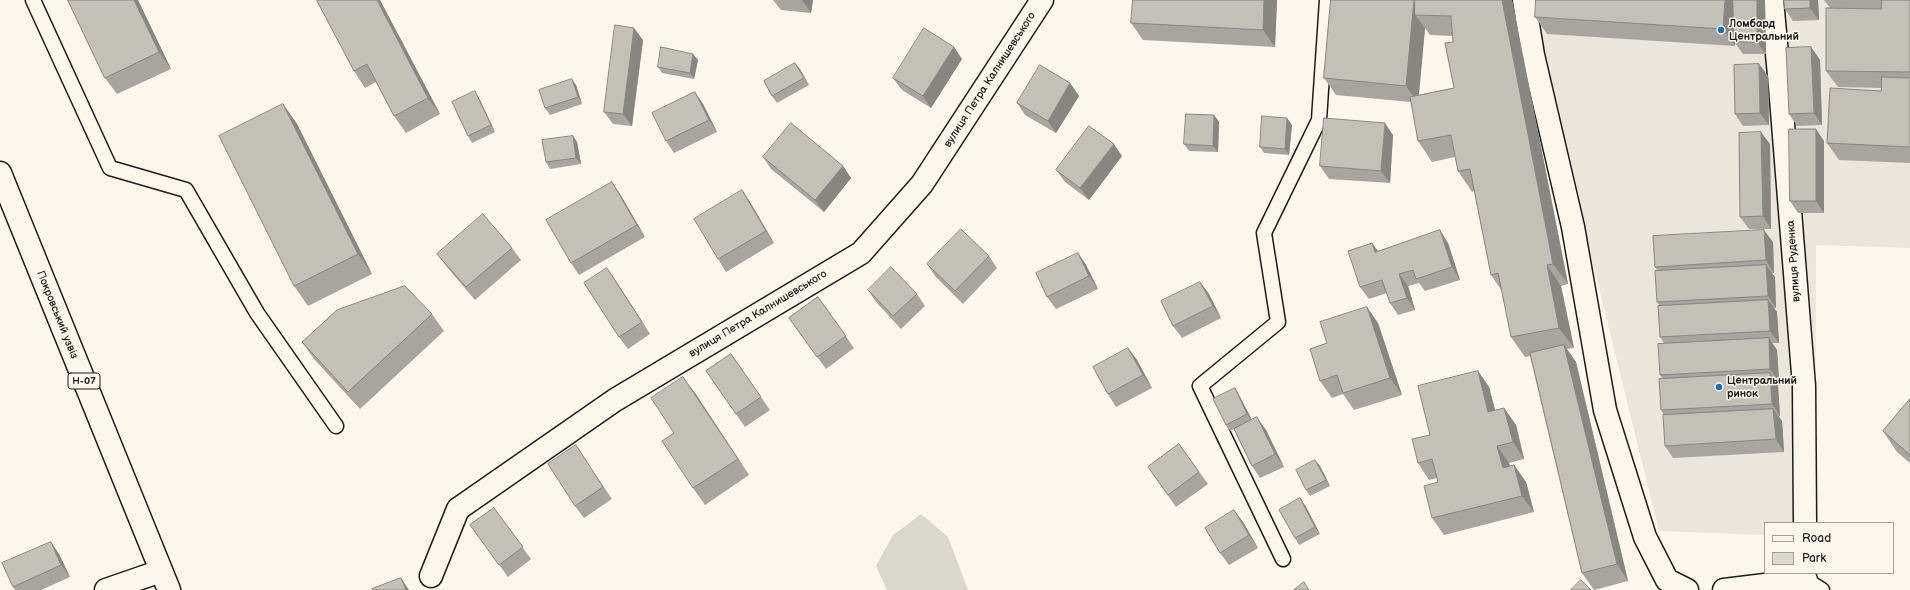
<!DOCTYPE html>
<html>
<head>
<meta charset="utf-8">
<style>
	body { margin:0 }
	#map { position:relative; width:1910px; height:590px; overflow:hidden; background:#fbf7ec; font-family:"Balsamiq Sans",sans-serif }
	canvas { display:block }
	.legend { position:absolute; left:1764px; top:522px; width:130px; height:52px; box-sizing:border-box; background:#fbf7ec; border:1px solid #a29f99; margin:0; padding:5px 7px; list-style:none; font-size:12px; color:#1c1c1c }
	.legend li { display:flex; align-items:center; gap:8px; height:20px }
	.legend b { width:20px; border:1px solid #a29f99 }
</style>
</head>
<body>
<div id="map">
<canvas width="1910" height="590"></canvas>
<ul class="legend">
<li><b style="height:5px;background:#fbf7ec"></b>Road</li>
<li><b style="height:11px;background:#dad7ce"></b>Park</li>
</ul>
</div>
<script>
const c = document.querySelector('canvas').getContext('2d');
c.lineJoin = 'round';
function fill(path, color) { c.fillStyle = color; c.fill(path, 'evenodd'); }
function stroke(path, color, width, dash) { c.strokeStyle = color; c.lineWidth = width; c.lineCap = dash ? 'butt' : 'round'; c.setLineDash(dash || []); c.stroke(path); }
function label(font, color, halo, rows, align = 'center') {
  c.font = font + ' "Balsamiq Sans",sans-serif'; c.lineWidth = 3; c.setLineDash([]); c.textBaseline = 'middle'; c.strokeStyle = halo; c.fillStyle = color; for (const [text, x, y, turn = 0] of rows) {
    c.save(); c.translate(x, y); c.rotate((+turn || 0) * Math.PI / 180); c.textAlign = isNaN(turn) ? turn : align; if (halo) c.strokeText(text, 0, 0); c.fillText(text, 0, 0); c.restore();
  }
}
const built = new Path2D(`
	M 1540,0 L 1910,0 L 1910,248 L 1816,245 L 1815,523 L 1765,523 L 1765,535 L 1659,531 L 1590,252 L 1539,31 Z`);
const green = new Path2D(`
	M 921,514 L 948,537 L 968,590 L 887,590 L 876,566 L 893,535 Z`);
const lane = new Path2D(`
	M 33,0 L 110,168 L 186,190 L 257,313 L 336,426
	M 1283,559 L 1200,386 L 1278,322 L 1264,233 L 1319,120 L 1327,0
	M 1806,580 L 1822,590`);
const street = new Path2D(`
	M 1524,0 L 1533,55 L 1573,227 L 1605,410 L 1645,537 L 1667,580 L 1687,590
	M 1772,0 L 1780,86 L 1804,386 L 1805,523
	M 431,576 L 458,509 L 615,400 L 861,253 L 922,184 L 1042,0
	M 106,590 L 161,571
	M 1724,590 L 1806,580`);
const primary = new Path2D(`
	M 0,173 L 169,590`);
const wall = new Path2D(`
	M 68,0 L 138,0 L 171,69 L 117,94 L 105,78 Z
	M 380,0 L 440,114 L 406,133 L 394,116 L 376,82 L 365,88 L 354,71 Z
	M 773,0 L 813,0 L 811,13 L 781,10 Z
	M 1133,0 L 1277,0 L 1275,47 L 1143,40 L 1131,23 Z
	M 1331,0 L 1512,0 L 1568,284 L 1561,286 L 1574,348 L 1567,349 L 1576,362 L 1628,581 L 1594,590 L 1582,573 L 1530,356 L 1525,357 L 1511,337 L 1502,291 L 1491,275 L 1474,191 L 1472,192 L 1458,171 L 1455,157 L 1432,162 L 1418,141 L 1411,102 L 1336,95 L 1324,78 ZM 1425,28 L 1430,35 L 1453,36 L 1454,88 L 1419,95 Z
	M 1765,0 L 1766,54 L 1743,54 L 1735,43 L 1735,46 L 1547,34 L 1535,17 Z
	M 1784,0 L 1818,0 L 1819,20 L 1793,21 L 1785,9 Z
	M 1824,0 L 1910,0 L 1910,163 L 1839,160 L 1827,143 L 1881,91 L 1881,88 L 1838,87 L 1826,71 L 1830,8 Z
	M 643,40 L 632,126 L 613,124 L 604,112 Z
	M 1811,47 L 1820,60 L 1822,125 L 1797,126 L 1789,114 Z
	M 693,54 L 698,60 L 694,79 L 662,73 L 658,67 Z
	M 962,59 L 931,108 L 902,90 L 893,78 Z
	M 795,63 L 809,85 L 777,103 L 772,96 Z
	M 1759,64 L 1768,76 L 1769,125 L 1743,126 L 1735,114 Z
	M 1070,83 L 1079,96 L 1056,133 L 1025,115 L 1017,103 Z
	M 576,85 L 582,104 L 550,115 L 545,108 Z
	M 695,92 L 703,104 L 717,132 L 674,153 L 666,141 Z
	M 479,98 L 495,132 L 472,143 L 468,136 Z
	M 283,104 L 297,124 L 372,274 L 308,306 L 294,286 Z
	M 1214,115 L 1219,122 L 1218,152 L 1189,151 L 1184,144 Z
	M 1292,125 L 1289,155 L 1264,153 L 1260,147 Z
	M 1393,135 L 1390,183 L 1329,179 L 1320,166 Z
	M 573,136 L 577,142 L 581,164 L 550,169 L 546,162 Z
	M 1824,141 L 1824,213 L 1798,213 L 1790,201 Z
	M 1770,144 L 1771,229 L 1749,229 L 1740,217 Z
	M 1122,156 L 1089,200 L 1065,182 L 1056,170 Z
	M 763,157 L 843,166 L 851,178 L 824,212 L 771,169 Z
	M 742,190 L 750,202 L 774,243 L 726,272 L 718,259 Z
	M 620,194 L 645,237 L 579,275 L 571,263 Z
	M 1773,242 L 1774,273 L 1772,273 L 1775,277 L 1776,308 L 1774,308 L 1777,312 L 1779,343 L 1772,343 L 1777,350 L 1779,381 L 1775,381 L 1778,385 L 1780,416 L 1779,416 L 1782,421 L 1784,452 L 1673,458 L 1665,446 L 1664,415 L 1661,410 L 1663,379 L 1660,375 L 1664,343 L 1660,337 L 1660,306 L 1657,302 L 1658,271 L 1655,267 Z
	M 1448,243 L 1460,280 L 1425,291 L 1419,283 L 1408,286 L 1415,310 L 1398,315 L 1390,303 L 1387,293 L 1369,299 L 1360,287 L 1378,251 Z
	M 512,248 L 521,260 L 475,300 L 446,266 L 437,254 Z
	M 1078,253 L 1086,265 L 1098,289 L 1056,309 L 1047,297 Z
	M 989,256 L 997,268 L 963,304 L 935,276 L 927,264 Z
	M 616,281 L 650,334 L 628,349 L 619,337 Z
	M 1200,282 L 1209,294 L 1221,318 L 1182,338 L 1173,326 Z
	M 868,290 L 917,294 L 925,306 L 901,329 L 876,302 Z
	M 818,297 L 854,348 L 826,369 L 789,318 Z
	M 432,314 L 444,331 L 360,409 L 314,359 L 302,342 Z
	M 1378,323 L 1402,395 L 1354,410 L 1343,394 L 1332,398 L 1320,381 L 1327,343 Z
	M 1128,348 L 1137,360 L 1152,388 L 1116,407 L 1108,394 Z
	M 731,354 L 770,410 L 745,427 L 706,371 Z
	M 1478,371 L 1489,387 L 1495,410 L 1504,408 L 1516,425 L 1524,459 L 1509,463 L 1510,466 L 1514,465 L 1526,482 L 1534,512 L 1444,535 L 1432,518 L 1438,482 L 1437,478 L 1429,480 L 1418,463 L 1430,435 Z
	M 695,393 L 749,475 L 705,505 L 693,488 L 674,433 Z
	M 1239,395 L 1252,420 L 1266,430 L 1284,467 L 1260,478 L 1252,466 L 1234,429 L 1230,431 L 1226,425 Z
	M 1910,399 L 1910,463 L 1897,452 L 1883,431 Z
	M 1179,444 L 1208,484 L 1176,507 L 1148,467 Z
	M 584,458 L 612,499 L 584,518 L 575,506 Z
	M 1320,466 L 1330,486 L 1310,496 L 1306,490 Z
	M 1305,505 L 1320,534 L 1299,545 L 1295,538 Z
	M 494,508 L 531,559 L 508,577 L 470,525 Z
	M 1234,510 L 1243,522 L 1258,548 L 1229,565 L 1220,553 Z
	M 59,554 L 70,577 L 41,590 L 15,590 L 13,587 Z`);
const shadedWall = new Path2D(`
	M 134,0 L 138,0 L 171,69 L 159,52 Z
	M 377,0 L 380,0 L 440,114 L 428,98 Z
	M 802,0 L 813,0 L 811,13 Z
	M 1264,0 L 1277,0 L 1275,47 L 1263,30 Z
	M 1414,0 L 1415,15 L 1425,28 L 1418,103 L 1406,86 Z
	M 1502,0 L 1512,0 L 1568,284 L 1553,264 Z
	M 1725,0 L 1737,0 L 1734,42 L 1735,43 L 1735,46 L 1723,29 Z
	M 1757,0 L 1765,0 L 1766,54 L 1757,42 Z
	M 1810,0 L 1818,0 L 1819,20 L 1810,8 Z
	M 634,28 L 643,40 L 632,126 L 623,114 Z
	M 954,47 L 962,59 L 931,108 L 923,96 Z
	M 1811,47 L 1820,60 L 1822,125 L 1814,113 Z
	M 693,54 L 698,60 L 694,79 L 690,73 Z
	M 795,63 L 800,69 L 809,85 L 804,78 Z
	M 1759,64 L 1768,76 L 1769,125 L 1760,113 Z
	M 572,79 L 576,85 L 582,104 L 578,97 Z
	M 1070,83 L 1079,96 L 1056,133 L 1048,121 Z
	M 475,91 L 479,98 L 495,132 L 491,125 Z
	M 695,92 L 703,104 L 717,132 L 709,120 Z
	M 283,104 L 297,124 L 372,274 L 358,254 Z
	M 1214,115 L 1219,122 L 1218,152 L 1213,146 Z
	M 1287,118 L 1292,125 L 1289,155 L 1285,149 Z
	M 1385,123 L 1393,135 L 1390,183 L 1381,171 Z
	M 1816,129 L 1824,141 L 1824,213 L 1816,201 Z
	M 1761,132 L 1770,144 L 1771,229 L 1763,216 Z
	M 573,136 L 577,142 L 581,164 L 576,158 Z
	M 1114,144 L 1122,156 L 1089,200 L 1080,188 Z
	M 843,166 L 851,178 L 824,212 L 815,200 Z
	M 612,182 L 620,194 L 645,237 L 637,225 Z
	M 742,190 L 750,202 L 774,243 L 766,231 Z
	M 1440,230 L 1448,243 L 1460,280 L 1452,267 Z
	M 1764,230 L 1773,242 L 1774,273 L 1766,260 Z
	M 1372,243 L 1381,255 L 1375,252 Z
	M 1078,253 L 1086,265 L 1098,289 L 1089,276 Z
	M 1547,265 L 1561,286 L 1574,348 L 1559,328 Z
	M 1766,265 L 1775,277 L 1776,308 L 1768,296 Z
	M 607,268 L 616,281 L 650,334 L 642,322 Z
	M 1399,274 L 1408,286 L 1415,310 L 1407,298 Z
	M 1200,282 L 1209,294 L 1221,318 L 1213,306 Z
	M 1768,300 L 1777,312 L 1779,343 L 1770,331 Z
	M 1367,307 L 1378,323 L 1402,395 L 1390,378 Z
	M 1769,338 L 1777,350 L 1779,381 L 1770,369 Z
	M 1564,345 L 1576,362 L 1628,581 L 1617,564 Z
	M 1128,348 L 1137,360 L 1152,388 L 1143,375 Z
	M 1478,371 L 1489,387 L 1500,429 L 1488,412 Z
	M 1770,373 L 1778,385 L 1780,416 L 1772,404 Z
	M 683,377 L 695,393 L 749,475 L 738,459 Z
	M 1235,388 L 1239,395 L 1252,420 L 1247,414 Z
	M 1504,408 L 1516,425 L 1524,459 L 1513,442 Z
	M 1773,409 L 1782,421 L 1784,452 L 1776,439 Z
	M 1257,417 L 1266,430 L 1284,467 L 1275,454 Z
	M 1497,446 L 1509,463 L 1514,484 L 1503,468 Z
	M 1315,460 L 1320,466 L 1330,486 L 1326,480 Z
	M 1514,465 L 1526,482 L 1534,512 L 1522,496 Z
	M 1300,498 L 1305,505 L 1320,534 L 1315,527 Z
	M 1234,510 L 1243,522 L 1258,548 L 1249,535 Z
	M 51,542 L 59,554 L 70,577 L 61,565 Z
	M 401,578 L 409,590 L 406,590 Z`);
const building = new Path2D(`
	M 68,0 L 134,0 L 159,52 L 105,78 Z
	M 320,0 L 377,0 L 428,98 L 394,116 L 367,64 L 354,71 L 317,1 Z
	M 1133,0 L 1264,0 L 1263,30 L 1131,23 Z
	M 1331,0 L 1414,0 L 1406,86 L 1324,78 Z
	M 1415,0 L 1502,0 L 1553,264 L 1547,265 L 1559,328 L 1511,337 L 1498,273 L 1491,275 L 1470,169 L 1458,171 L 1451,135 L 1418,141 L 1410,97 L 1454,88 L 1445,43 L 1453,42 L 1451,16 L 1415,15 Z
	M 1536,0 L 1725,0 L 1723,29 L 1535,17 Z
	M 1733,0 L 1757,0 L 1757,42 L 1734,42 Z
	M 1784,0 L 1810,0 L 1810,8 L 1785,9 Z
	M 1882,0 L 1910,0 L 1910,72 L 1826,71 L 1826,8 L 1881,9 Z
	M 615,25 L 634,28 L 623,114 L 604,112 Z
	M 924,28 L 954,47 L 923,96 L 893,78 Z
	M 661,47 L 693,54 L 690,73 L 658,67 Z
	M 1811,47 L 1814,113 L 1789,114 L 1786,48 Z
	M 795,63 L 804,78 L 772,96 L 764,81 Z
	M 1759,64 L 1760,113 L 1735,114 L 1734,65 Z
	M 1040,65 L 1070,83 L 1048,121 L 1017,103 Z
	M 1882,77 L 1910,78 L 1910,147 L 1827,143 L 1830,88 L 1881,91 Z
	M 572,79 L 578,97 L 545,108 L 539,90 Z
	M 475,91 L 491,125 L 468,136 L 452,102 Z
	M 695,92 L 709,120 L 666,141 L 652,113 Z
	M 283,104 L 358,254 L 294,286 L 219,136 Z
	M 1186,114 L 1214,115 L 1213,146 L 1184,144 Z
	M 1262,116 L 1287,118 L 1285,149 L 1260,147 Z
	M 1324,118 L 1385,123 L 1381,171 L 1320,166 Z
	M 791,123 L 843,166 L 815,200 L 763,157 Z
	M 1089,126 L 1114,144 L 1080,188 L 1056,170 Z
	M 1789,129 L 1816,129 L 1816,201 L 1790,201 Z
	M 1761,132 L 1763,216 L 1740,217 L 1739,133 Z
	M 573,136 L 576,158 L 546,162 L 542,140 Z
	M 612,182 L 637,225 L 571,263 L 546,220 Z
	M 742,190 L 766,231 L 718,259 L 694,219 Z
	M 483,214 L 512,248 L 466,287 L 437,254 Z
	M 961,229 L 989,256 L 955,291 L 927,264 Z
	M 1440,230 L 1452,267 L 1416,279 L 1413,270 L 1399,274 L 1407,298 L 1390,303 L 1382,280 L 1360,287 L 1348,251 L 1372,243 L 1375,252 Z
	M 1764,230 L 1766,260 L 1655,267 L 1653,236 Z
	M 1078,253 L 1089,276 L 1047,297 L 1036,273 Z
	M 1766,265 L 1768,296 L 1657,302 L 1655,271 Z
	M 891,267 L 917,294 L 893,316 L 868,290 Z
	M 607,268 L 642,322 L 619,337 L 584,283 Z
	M 1200,282 L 1213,306 L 1173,326 L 1161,301 Z
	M 405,286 L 432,314 L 348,392 L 302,342 L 337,310 Z
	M 818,297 L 846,336 L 817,357 L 789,318 Z
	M 1768,300 L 1770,331 L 1660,337 L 1658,306 Z
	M 1367,307 L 1390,378 L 1343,393 L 1337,375 L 1320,381 L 1310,349 L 1327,343 L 1320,322 Z
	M 1769,338 L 1770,369 L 1660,375 L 1658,344 Z
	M 1564,345 L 1617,564 L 1582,573 L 1530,353 Z
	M 1128,348 L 1143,375 L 1108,394 L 1093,367 Z
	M 731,354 L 761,397 L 736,414 L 706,371 Z
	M 1478,371 L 1488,412 L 1504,408 L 1513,442 L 1497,446 L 1503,468 L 1514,465 L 1522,496 L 1432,518 L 1424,486 L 1438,482 L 1432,459 L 1418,463 L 1412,439 L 1430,435 L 1418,386 Z
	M 1770,373 L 1772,404 L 1661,410 L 1659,379 Z
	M 683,377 L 738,459 L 693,488 L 662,441 L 674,433 L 651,398 Z
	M 1235,388 L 1247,414 L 1226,425 L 1213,399 Z
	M 1910,399 L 1910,455 L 1883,431 Z
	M 1773,409 L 1776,439 L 1665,446 L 1663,415 Z
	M 1257,417 L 1275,454 L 1252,466 L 1234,429 Z
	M 1179,444 L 1199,472 L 1168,495 L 1148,467 Z
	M 576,445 L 603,487 L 575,506 L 548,464 Z
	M 1315,460 L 1326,480 L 1306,490 L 1296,470 Z
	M 1300,498 L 1315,527 L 1295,538 L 1279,510 Z
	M 494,508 L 523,547 L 499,565 L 470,525 Z
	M 1234,510 L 1249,535 L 1220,553 L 1205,528 Z
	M 51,542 L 61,565 L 13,587 L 2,563 Z
	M 401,578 L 406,590 L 373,590 L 372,589 Z
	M 1581,580 L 1591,590 L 1571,590 Z
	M 1304,582 L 1309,590 L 1294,590 Z`);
const markers = [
	[1721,30,4,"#1f6fb2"],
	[1719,387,4,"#1f6fb2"]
];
const shields = [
	[84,381,32]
];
const shieldNames = [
	["Н-07",84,381]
];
const poiNames = [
	["Ломбард",1729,24],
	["Центральний",1729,37],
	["Центральний",1727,381],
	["ринок",1727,394]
];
const streetNames = [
	["вулиця Петра Калнишевського",990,80,-57],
	["вулиця Руденка",1794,261,-94],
	["вулиця Петра Калнишевського",758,314,-31],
	["Покровський узвіз",57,315,68]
];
fill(built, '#eae6dc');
fill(green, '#dad7ce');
stroke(lane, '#1c1c1c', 17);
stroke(street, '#1c1c1c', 25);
stroke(primary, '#1c1c1c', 25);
stroke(lane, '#fbf7ec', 14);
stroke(street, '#fbf7ec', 22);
stroke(primary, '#fbf7ec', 22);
fill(wall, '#a8a59e');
fill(shadedWall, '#888681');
fill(building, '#c3c0b8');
stroke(building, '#888681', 1);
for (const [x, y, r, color] of markers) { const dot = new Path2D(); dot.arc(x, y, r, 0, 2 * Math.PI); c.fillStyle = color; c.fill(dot); stroke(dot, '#fbf7ec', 1.5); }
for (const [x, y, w] of shields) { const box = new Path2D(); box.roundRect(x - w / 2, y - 8, w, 16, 3); c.fillStyle = '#fbf7ec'; c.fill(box); stroke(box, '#1c1c1c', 1); }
label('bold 10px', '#1c1c1c', null, shieldNames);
label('bold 11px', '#1c1c1c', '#fbf7ec', poiNames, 'left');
label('11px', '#1c1c1c', '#fbf7ec', streetNames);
</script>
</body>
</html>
